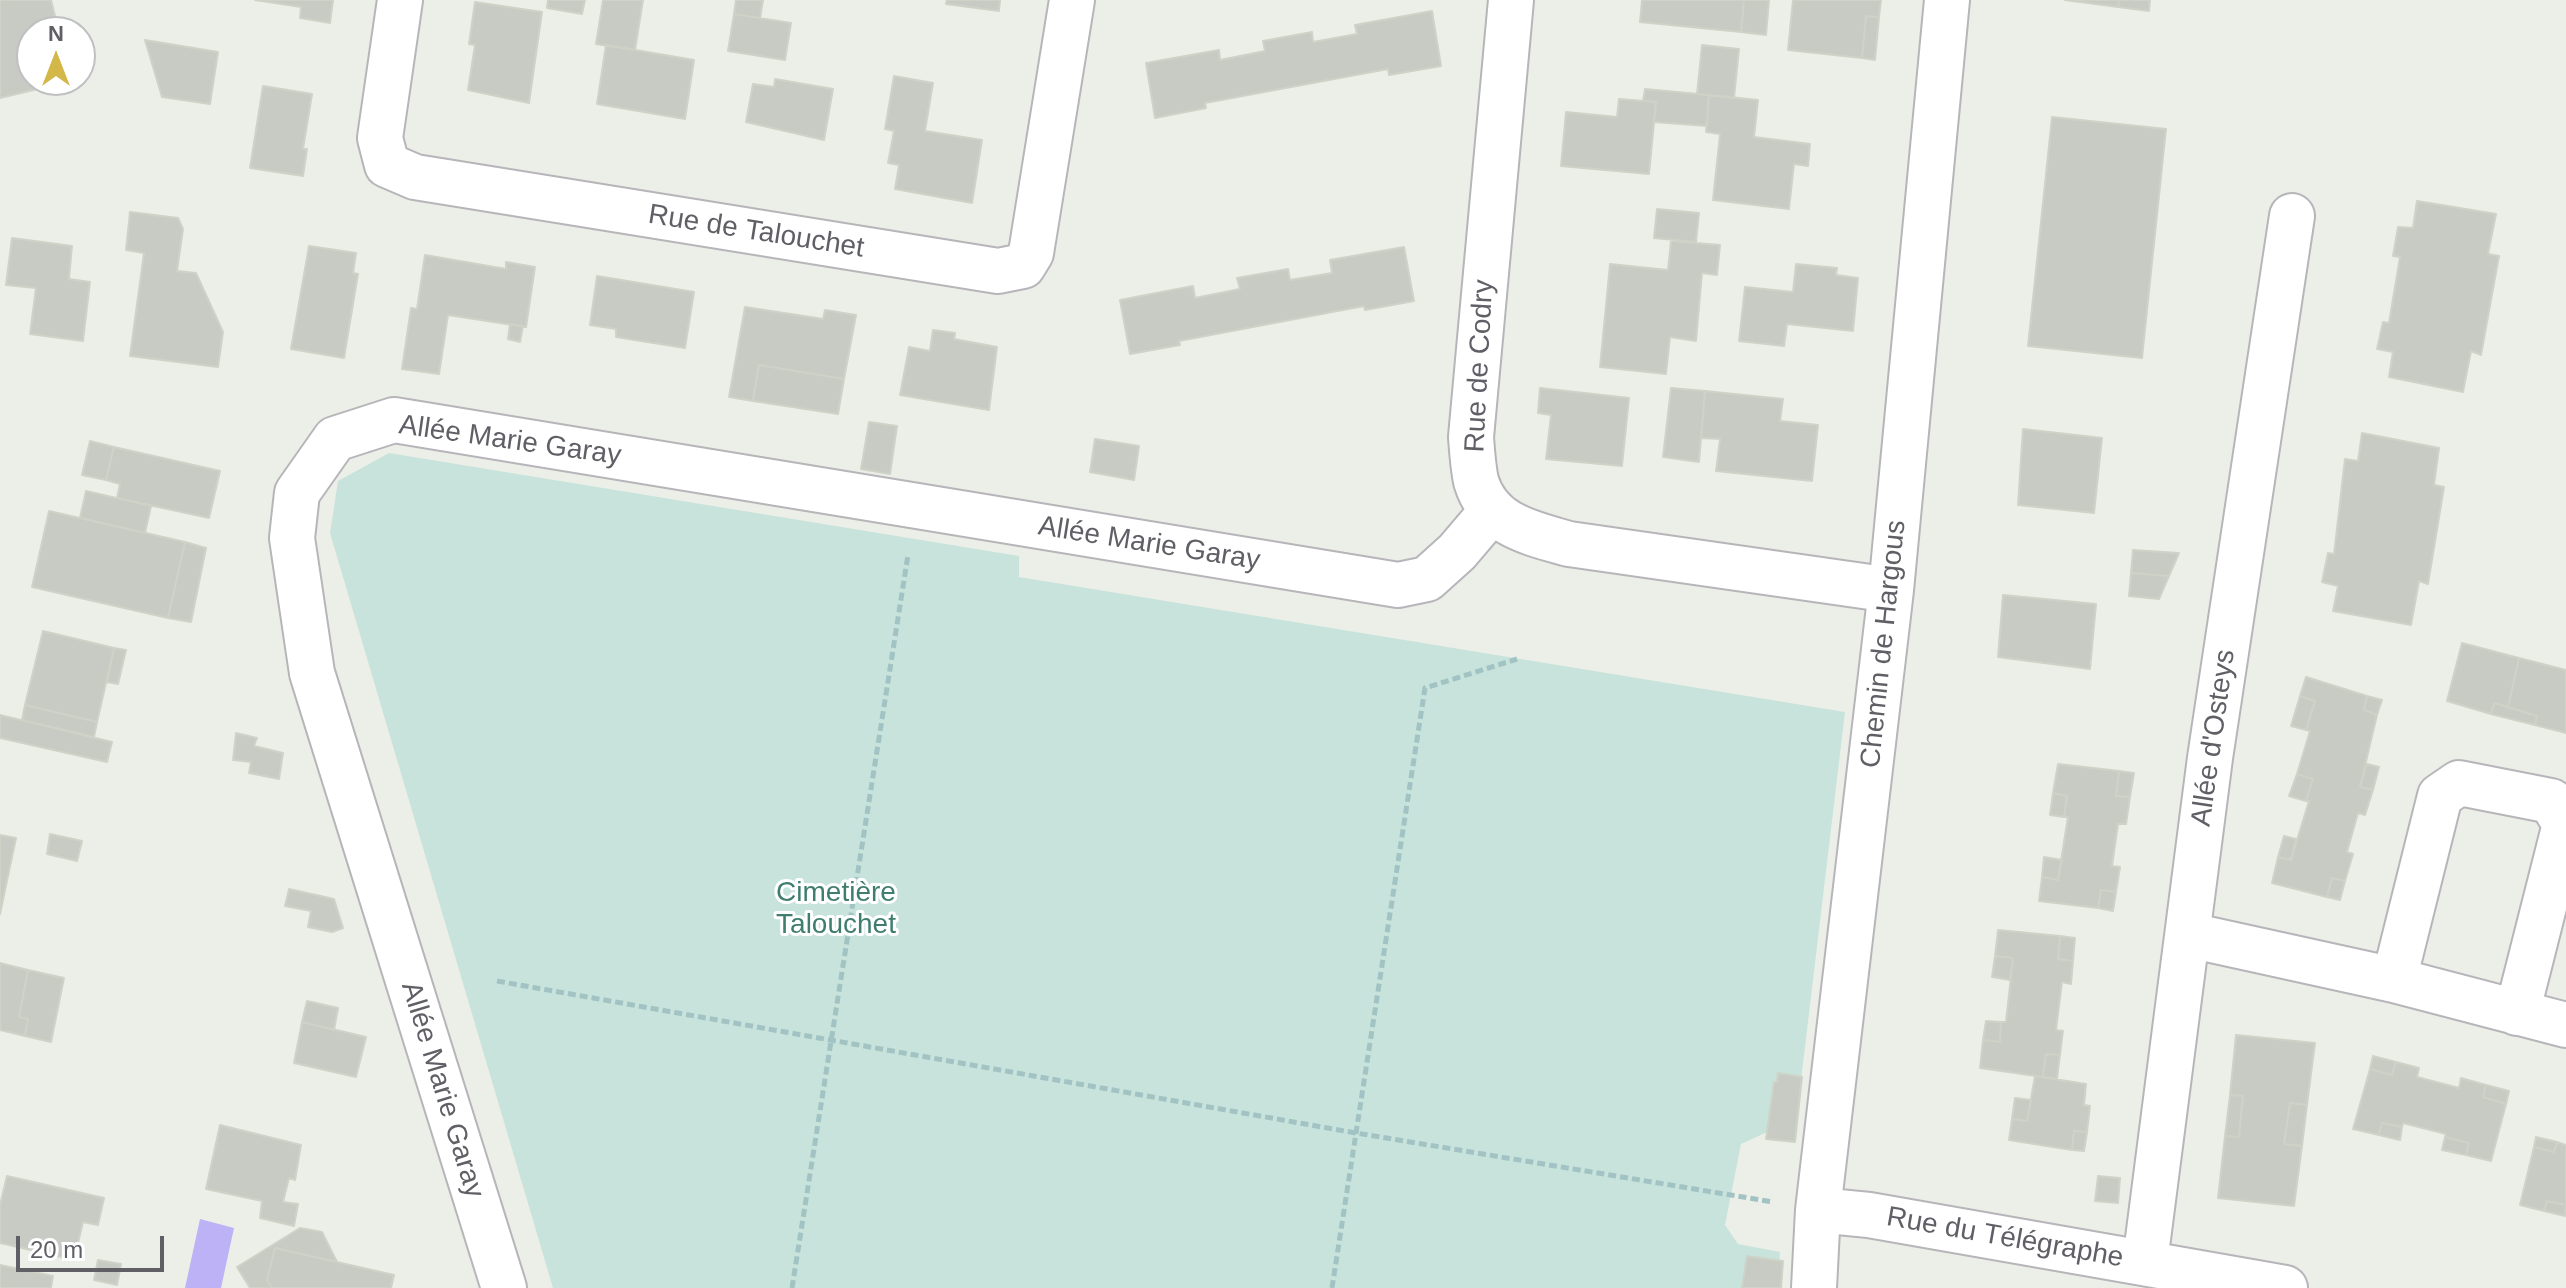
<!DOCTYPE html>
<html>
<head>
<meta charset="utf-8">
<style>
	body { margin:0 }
	#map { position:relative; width:2566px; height:1288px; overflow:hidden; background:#ecefe8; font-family:Arial,sans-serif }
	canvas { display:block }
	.north { position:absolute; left:16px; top:16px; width:80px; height:80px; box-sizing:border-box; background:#fff; border:2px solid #c0bfc2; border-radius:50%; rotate:0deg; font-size:22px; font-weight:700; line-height:32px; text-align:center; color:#615f66 }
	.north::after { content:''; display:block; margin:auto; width:28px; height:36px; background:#d4b749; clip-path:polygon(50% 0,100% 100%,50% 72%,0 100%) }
	.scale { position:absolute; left:16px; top:1236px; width:148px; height:36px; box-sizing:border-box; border:4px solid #615f66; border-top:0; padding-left:10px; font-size:24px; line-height:28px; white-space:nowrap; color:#615f66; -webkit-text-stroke:6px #fff; paint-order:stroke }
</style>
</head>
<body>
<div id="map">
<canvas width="2566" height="1288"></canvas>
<div class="north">N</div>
<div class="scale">20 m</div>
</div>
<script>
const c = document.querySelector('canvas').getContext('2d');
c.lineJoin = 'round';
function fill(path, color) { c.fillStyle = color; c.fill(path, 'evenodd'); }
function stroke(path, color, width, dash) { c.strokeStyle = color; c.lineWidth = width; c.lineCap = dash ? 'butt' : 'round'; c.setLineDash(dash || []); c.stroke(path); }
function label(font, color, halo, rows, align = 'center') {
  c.font = font + ' Arial,sans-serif'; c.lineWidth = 6; c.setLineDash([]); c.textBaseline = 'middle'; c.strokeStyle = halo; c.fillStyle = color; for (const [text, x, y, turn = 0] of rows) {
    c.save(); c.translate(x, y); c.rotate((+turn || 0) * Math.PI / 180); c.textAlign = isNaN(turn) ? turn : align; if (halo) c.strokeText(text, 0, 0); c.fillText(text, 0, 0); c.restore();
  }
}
const green = new Path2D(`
	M 389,453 L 1019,556 L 1019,577 L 1845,712 L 1794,1139 L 1765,1133 L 1741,1144 L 1725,1225 L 1738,1244 L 1780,1252 L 1777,1288 L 553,1288 L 330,533 L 338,481 Z`);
const water = new Path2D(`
	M 200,1219 L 234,1228 L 221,1288 L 185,1288 Z`);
const building = new Path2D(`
	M 0,0 L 51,0 L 59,32 L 32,32 L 32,80 L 71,81 L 0,98 Z
	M 255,0 L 333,0 L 330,23 L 300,18 L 301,7 Z
	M 548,0 L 585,0 L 582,14 L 547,8 Z
	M 603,0 L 643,0 L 635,50 L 596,44 Z
	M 736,0 L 763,0 L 760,18 L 734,14 Z
	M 947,0 L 1000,0 L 999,11 L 946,4 Z
	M 1642,0 L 1744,0 L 1741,32 L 1640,22 Z
	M 1744,0 L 1769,0 L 1766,35 L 1741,32 Z
	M 1793,0 L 1881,0 L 1879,17 L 1866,16 L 1862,58 L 1788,50 Z
	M 2065,0 L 2119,0 L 2118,7 Z
	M 2119,0 L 2150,0 L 2149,11 L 2118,7 Z
	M 475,2 L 542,12 L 529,103 L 468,90 L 475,45 L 469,44 Z
	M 1432,11 L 1441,66 L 1389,75 L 1388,69 L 1205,103 L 1206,108 L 1155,118 L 1146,63 L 1219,50 L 1220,60 L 1265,51 L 1263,41 L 1312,32 L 1313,42 L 1357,34 L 1355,25 Z
	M 734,14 L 791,23 L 785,60 L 728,51 Z
	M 1866,16 L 1879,17 L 1875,60 L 1862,58 Z
	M 145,40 L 218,52 L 210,104 L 162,97 Z
	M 606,45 L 694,60 L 685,119 L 597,104 Z
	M 1702,45 L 1739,49 L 1734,98 L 1697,94 Z
	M 894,76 L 933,83 L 925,131 L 982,140 L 972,203 L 895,189 L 899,165 L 888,163 L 894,131 L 885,129 Z
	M 775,79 L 833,89 L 824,140 L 746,122 L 753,84 L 774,87 Z
	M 263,86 L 312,94 L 303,149 L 307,149 L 303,176 L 250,168 Z
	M 1645,89 L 1709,95 L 1707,126 L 1654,122 L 1656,102 L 1643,101 Z
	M 1709,95 L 1758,100 L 1754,137 L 1810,144 L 1808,166 L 1794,164 L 1789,209 L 1713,200 L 1720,134 L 1706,132 Z
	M 1619,99 L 1656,102 L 1649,174 L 1561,166 L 1566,112 L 1617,117 Z
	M 2052,117 L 2166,129 L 2142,358 L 2028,346 Z
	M 2417,201 L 2496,214 L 2488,254 L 2499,256 L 2481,355 L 2471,351 L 2463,392 L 2389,377 L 2393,352 L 2377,349 L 2383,322 L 2389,323 L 2400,257 L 2393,256 L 2398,227 L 2413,228 Z
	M 1657,209 L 1699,213 L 1696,242 L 1654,238 Z
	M 130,212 L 178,218 L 183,229 L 177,271 L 196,273 L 223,332 L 218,367 L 130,356 L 144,253 L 126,250 Z
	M 12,238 L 72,246 L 69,279 L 90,282 L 83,341 L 30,334 L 36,288 L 6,285 Z
	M 1671,241 L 1720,245 L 1717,275 L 1702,273 L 1696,341 L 1670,337 L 1666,374 L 1600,367 L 1610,264 L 1668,270 Z
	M 309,246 L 356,253 L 353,273 L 358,274 L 344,358 L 291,349 Z
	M 1404,247 L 1414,301 L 1365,310 L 1364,306 L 1179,341 L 1180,345 L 1130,354 L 1120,300 L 1193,286 L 1195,298 L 1240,289 L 1237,278 L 1288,269 L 1290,280 L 1332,273 L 1330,260 Z
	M 425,255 L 506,269 L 506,262 L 535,267 L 526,327 L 448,315 L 439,374 L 402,369 L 411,308 L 417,309 Z
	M 1796,264 L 1837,268 L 1836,275 L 1858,278 L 1853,331 L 1787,324 L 1784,346 L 1739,341 L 1745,287 L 1793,292 Z
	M 597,276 L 694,292 L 685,348 L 616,337 L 616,329 L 590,325 Z
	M 745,307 L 823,319 L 825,310 L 856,315 L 844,379 L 759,365 L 753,401 L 729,397 Z
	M 510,324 L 523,326 L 520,342 L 508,339 Z
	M 933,330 L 955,333 L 954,339 L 997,347 L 989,410 L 900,395 L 909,347 L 930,351 Z
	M 759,365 L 844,379 L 838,414 L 753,401 Z
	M 1540,388 L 1629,398 L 1622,466 L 1546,459 L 1551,415 L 1538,413 Z
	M 1671,388 L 1705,391 L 1699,462 L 1663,457 Z
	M 1705,391 L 1783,399 L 1780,421 L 1818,425 L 1812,481 L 1716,471 L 1720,439 L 1701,438 Z
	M 869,422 L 897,426 L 890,474 L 861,469 Z
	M 2023,429 L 2102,438 L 2094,513 L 2018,505 Z
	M 2362,433 L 2439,448 L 2434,485 L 2444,487 L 2428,584 L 2419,581 L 2411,625 L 2333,611 L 2338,586 L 2322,582 L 2328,553 L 2334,554 L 2345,459 L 2358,461 Z
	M 1095,439 L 1139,446 L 1134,480 L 1090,472 Z
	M 90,441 L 114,447 L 106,480 L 82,475 Z
	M 114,447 L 220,471 L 209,518 L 117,498 L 120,484 L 106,480 Z
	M 86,491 L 151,506 L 145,533 L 80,518 Z
	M 49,511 L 185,542 L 168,618 L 32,587 Z
	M 185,542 L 206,548 L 191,622 L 168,618 Z
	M 2133,550 L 2179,553 L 2169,576 L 2131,573 Z
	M 2131,573 L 2169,576 L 2159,599 L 2129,596 Z
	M 2003,595 L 2096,604 L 2090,669 L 1998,657 Z
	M 43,631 L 114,648 L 97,722 L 25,705 Z
	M 2462,643 L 2519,658 L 2508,707 L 2494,703 L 2491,714 L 2447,701 Z
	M 114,648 L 126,650 L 118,684 L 107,682 Z
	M 2519,658 L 2566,670 L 2566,733 L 2535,725 L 2537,716 L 2508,707 Z
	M 2306,677 L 2367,696 L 2364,710 L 2377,715 L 2360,787 L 2373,790 L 2365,815 L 2358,813 L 2347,852 L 2353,854 L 2345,881 L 2332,878 L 2327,897 L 2272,883 L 2278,857 L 2291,860 L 2309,801 L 2306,801 L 2313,779 L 2297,774 L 2310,731 L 2306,730 L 2315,701 L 2300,696 Z
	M 2300,696 L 2315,701 L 2306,730 L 2291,726 Z
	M 2367,696 L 2382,700 L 2377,715 L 2364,710 Z
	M 2494,703 L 2537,716 L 2535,725 L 2491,714 Z
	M 25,705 L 97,722 L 94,737 L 22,720 Z
	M 0,715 L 112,742 L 107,762 L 0,738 Z
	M 236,733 L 257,738 L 254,746 L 283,753 L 279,779 L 249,773 L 251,762 L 233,760 Z
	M 2058,764 L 2119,771 L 2116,796 L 2130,797 L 2126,824 L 2118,824 L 2112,866 L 2120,867 L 2116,892 L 2101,890 L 2098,908 L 2039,901 L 2042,877 L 2058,880 L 2068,817 L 2064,817 L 2067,796 L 2053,793 Z
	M 2367,764 L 2379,767 L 2373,790 L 2360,787 Z
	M 2119,771 L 2134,773 L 2130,797 L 2116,796 Z
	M 2297,774 L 2313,779 L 2306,801 L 2289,796 Z
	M 2053,793 L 2067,796 L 2064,817 L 2050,815 Z
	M 50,834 L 82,841 L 77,861 L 47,854 Z
	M 0,835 L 16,838 L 0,914 Z
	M 2284,836 L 2296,839 L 2291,860 L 2278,857 Z
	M 2044,857 L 2062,860 L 2058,880 L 2042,877 Z
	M 2332,878 L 2345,881 L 2340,900 L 2327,897 Z
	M 289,889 L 334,899 L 343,928 L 332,932 L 308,927 L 311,911 L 285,906 Z
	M 2101,890 L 2116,892 L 2113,911 L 2098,908 Z
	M 1998,930 L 2060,936 L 2058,959 L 2073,961 L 2071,984 L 2062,982 L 2056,1030 L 2063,1031 L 2060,1055 L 2046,1054 L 2043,1077 L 1980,1068 L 1983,1040 L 2000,1042 L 2001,1022 L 2006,1022 L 2013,958 L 1995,956 Z
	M 2060,936 L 2075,938 L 2073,961 L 2058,959 Z
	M 1995,956 L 2013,958 L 2010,980 L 1992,977 Z
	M 0,963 L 28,970 L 19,1017 L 28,1019 L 25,1036 L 0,1030 Z
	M 28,970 L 64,978 L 51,1042 L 25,1036 L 28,1019 L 19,1017 Z
	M 307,1001 L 338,1008 L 334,1030 L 302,1022 Z
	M 1986,1021 L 2001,1022 L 2000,1042 L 1983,1040 Z
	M 302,1022 L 366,1037 L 356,1077 L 294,1063 Z
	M 2236,1035 L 2315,1043 L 2307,1105 L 2290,1103 L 2284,1144 L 2302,1146 L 2294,1206 L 2218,1198 L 2225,1136 L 2239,1137 L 2243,1096 L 2230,1095 Z
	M 2046,1054 L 2060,1055 L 2057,1079 L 2043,1077 Z
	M 2373,1056 L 2396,1062 L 2392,1075 L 2370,1069 Z
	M 2396,1062 L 2419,1068 L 2417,1077 L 2459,1088 L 2461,1078 L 2486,1085 L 2483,1097 L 2506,1104 L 2491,1161 L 2466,1155 L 2469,1143 L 2445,1137 L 2446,1134 L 2403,1123 L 2402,1127 L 2382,1123 L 2379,1135 L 2353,1129 L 2370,1069 L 2392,1075 Z
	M 1778,1073 L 1802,1077 L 1795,1142 L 1766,1139 L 1774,1082 L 1777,1082 Z
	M 2035,1076 L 2086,1084 L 2084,1105 L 2090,1106 L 2087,1132 L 2074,1131 L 2072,1150 L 2009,1140 L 2012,1119 L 2027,1121 Z
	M 2486,1085 L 2509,1091 L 2506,1104 L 2483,1097 Z
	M 2230,1095 L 2243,1096 L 2239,1137 L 2225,1136 Z
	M 2015,1098 L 2031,1100 L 2027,1121 L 2012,1119 Z
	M 2290,1103 L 2307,1105 L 2302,1146 L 2284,1144 Z
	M 2382,1123 L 2402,1127 L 2400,1140 L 2379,1135 Z
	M 220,1125 L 301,1145 L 295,1180 L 289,1178 L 283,1202 L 298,1204 L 294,1226 L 260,1218 L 262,1201 L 206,1189 Z
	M 2074,1131 L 2087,1132 L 2084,1151 L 2072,1150 Z
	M 2445,1137 L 2469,1143 L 2466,1155 L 2442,1150 Z
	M 2536,1137 L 2557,1142 L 2554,1152 L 2534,1147 Z
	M 2557,1142 L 2566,1145 L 2566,1205 L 2547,1201 L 2544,1211 L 2520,1205 L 2534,1147 L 2554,1152 Z
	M 7,1176 L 104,1198 L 98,1225 L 83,1222 L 74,1260 L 0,1243 L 0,1205 Z
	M 2098,1176 L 2120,1178 L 2118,1203 L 2095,1201 Z
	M 2547,1201 L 2566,1205 L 2565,1216 L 2544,1211 Z
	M 300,1228 L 322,1232 L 337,1262 L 275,1248 L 267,1280 L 272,1288 L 250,1288 L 237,1267 Z
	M 275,1248 L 394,1275 L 391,1288 L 272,1288 L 267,1280 Z
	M 1747,1256 L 1783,1261 L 1781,1288 L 1742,1288 Z
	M 98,1260 L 121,1264 L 117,1285 L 94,1280 Z
	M 0,1265 L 53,1276 L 51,1288 L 0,1288 Z`);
const path = new Path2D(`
	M 497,981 L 1356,1133 L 1773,1202
	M 792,1288 L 908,555
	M 1332,1288 L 1425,688 L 1517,659`);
const street = new Path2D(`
	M 400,0 L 380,138 L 387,165 L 415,177 L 998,271 L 1023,266 L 1031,253 L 1072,0
	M 1511,0 L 1471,437 C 1472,451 1473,467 1476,481 C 1489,525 1530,533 1569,544 L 1891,590
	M 2189,935 L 2394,980 L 2566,1025
	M 2394,980 L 2440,796 L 2459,783 L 2551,801 L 2565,824 L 2517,1013
	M 1818,1210 L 1869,1215 L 2285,1288
	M 2145,1262 L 2210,758 L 2292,216
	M 504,1288 L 312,673 L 292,538 L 297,493 L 335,439 L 394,420 L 1398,585 L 1427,579 L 1457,552 L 1491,512
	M 1814,1288 L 1818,1210 L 1891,590 L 1947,0`);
const streetNames = [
	["Rue de Talouchet",756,232,9],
	["Rue de Codry",1480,366,-87],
	["Allée Marie Garay",510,441,8],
	["Allée Marie Garay",1149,544,9],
	["Chemin de Hargous",1884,644,-84],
	["Allée d'Osteys",2214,738,-82],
	["Allée Marie Garay",442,1090,73],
	["Rue du Télégraphe",2005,1238,10]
];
const parkNames = [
	["Cimetière",836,893],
	["Talouchet",836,925]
];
fill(green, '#c8e3db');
fill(water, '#bcb2f5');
fill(building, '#c8cbc4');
stroke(building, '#ced3c7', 2);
stroke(street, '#b7b5ba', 48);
stroke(path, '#a2c3c3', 5, [8, 4]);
stroke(street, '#fff', 44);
label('28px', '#615f66', '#fff', streetNames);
label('28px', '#3f7d6e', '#fff', parkNames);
</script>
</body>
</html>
